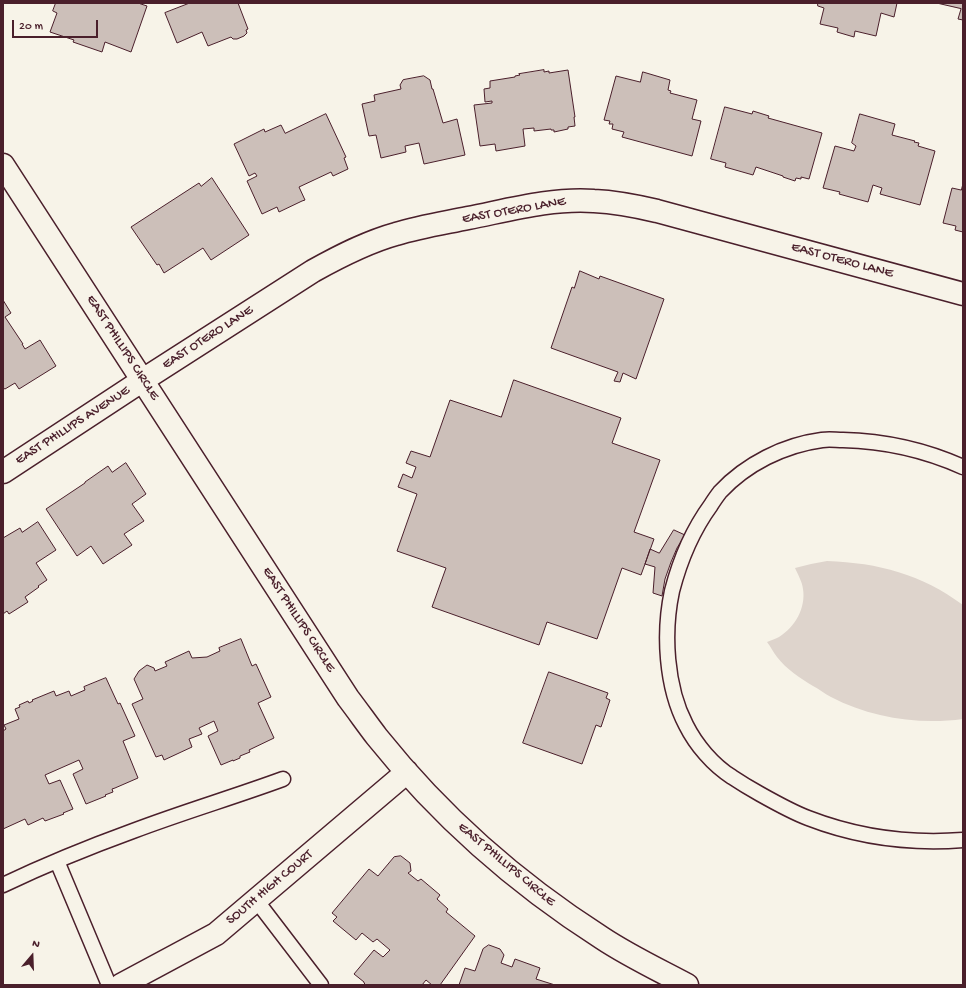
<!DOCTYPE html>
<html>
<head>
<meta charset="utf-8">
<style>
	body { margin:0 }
	#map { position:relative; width:966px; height:988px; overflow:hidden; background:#f7f3e8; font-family:"Gochi Hand",sans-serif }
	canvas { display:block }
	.frame { position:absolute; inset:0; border:4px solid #4a1f2b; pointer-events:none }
	.north { position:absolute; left:12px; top:936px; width:40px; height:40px; -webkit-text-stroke:3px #f7f3e8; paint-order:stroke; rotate:19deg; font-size:11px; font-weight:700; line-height:16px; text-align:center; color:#4a1f2b }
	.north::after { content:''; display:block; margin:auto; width:14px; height:18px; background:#4a1f2b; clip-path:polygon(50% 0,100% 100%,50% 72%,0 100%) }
	.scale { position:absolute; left:12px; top:20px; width:86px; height:18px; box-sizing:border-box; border:2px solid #4a1f2b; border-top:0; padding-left:5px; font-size:12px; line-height:14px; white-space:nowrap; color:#4a1f2b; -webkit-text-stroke:3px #f7f3e8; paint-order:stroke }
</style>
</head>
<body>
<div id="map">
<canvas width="966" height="988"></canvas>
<div class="frame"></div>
<div class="north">N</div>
<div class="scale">20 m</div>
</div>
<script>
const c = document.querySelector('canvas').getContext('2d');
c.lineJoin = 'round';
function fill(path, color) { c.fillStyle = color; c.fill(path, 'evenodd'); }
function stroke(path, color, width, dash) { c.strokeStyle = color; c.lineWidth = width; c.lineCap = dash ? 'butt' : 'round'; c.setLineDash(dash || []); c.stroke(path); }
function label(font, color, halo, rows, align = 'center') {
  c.font = font + ' "Gochi Hand",sans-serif'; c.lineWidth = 3; c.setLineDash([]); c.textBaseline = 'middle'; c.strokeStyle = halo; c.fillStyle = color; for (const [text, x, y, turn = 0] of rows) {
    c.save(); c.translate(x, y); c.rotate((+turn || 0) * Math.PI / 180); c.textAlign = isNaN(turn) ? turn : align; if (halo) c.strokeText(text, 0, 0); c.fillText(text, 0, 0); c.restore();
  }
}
const green = new Path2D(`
	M 827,561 C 879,563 921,574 963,605 L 963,719 C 919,725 871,718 831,697 C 825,694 819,689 813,686 C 800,678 786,669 777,657 C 773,652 771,647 767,642 C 771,640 776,639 779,637 C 795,627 806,608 803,589 C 802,581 798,575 795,568 L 811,564 Z`);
const building = new Path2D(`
	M 56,3 L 138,3 L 147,6 L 131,52 L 105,42 L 102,52 L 73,42 L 74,40 L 50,32 L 57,13 L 53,11 Z
	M 190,3 L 238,3 L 248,29 L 246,30 L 247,33 L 244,36 L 237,39 L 233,39 L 231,37 L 208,46 L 202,32 L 177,43 L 165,13 Z
	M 818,3 L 897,3 L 894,17 L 881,13 L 876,36 L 855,31 L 854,37 L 837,32 L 838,28 L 820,24 L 824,8 L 818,6 Z
	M 937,3 L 963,3 L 963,20 L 958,19 L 961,9 Z
	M 544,70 L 544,72 L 549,71 L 549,73 L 568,70 L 575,117 L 574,117 L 575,126 L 568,127 L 568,129 L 554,132 L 554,130 L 551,130 L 551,129 L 534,131 L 534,128 L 523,129 L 525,146 L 496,151 L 495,144 L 480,146 L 474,105 L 492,103 L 492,101 L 485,102 L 484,89 L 490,88 L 490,81 L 515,77 L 515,76 L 520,75 L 519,74 Z
	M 643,72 L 670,80 L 668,90 L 671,91 L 670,93 L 697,100 L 692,119 L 701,121 L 692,156 L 622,137 L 624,132 L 612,129 L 613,124 L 609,124 L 610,121 L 604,120 L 616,76 L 640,82 Z
	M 424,76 L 430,80 L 432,89 L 433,89 L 443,123 L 457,119 L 465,155 L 424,164 L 419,143 L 405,146 L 406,152 L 381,158 L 376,135 L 369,136 L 362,104 L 375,101 L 374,95 L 401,89 L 400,85 L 403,80 Z
	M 725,107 L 752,114 L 753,111 L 769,116 L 768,118 L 822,133 L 809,179 L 801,177 L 801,179 L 796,178 L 795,181 L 783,177 L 783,176 L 756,167 L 753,175 L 725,167 L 726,163 L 711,159 Z
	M 326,114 L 346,157 L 344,158 L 348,169 L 333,176 L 331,172 L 299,187 L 305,200 L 302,201 L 279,212 L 277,207 L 262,214 L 247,181 L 257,176 L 255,173 L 249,176 L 234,144 L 264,129 L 265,132 L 281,125 L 285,133 Z
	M 860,114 L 895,124 L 892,135 L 915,141 L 914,142 L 919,143 L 918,146 L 935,151 L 920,205 L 880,194 L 882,188 L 873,185 L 868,202 L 839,194 L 840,192 L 823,188 L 835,146 L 854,151 L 856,146 L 852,143 Z
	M 212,178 L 249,235 L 211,260 L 203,248 L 164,273 L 159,264 L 157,265 L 131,227 L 199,183 L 201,186 Z
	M 963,184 L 963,232 L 955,230 L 956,226 L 943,223 L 952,188 L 961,190 Z
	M 580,271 L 599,279 L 600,276 L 664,299 L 636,379 L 623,373 L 620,382 L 614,381 L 618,372 L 551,348 L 572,287 L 574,288 Z
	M 3,300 L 11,313 L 5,317 L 23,344 L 22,344 L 25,349 L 40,340 L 56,366 L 19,389 L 15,383 L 5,389 L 3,388 Z
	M 514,380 L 621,418 L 612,443 L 660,460 L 634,532 L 654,539 L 641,575 L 622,568 L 597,639 L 547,622 L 539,645 L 432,607 L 446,568 L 397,551 L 417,494 L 398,487 L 403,474 L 412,478 L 416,467 L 406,463 L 411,451 L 430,457 L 450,400 L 501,417 Z
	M 126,463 L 146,494 L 132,504 L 144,521 L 124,534 L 132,545 L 103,564 L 91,546 L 77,556 L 46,509 L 85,483 L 85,482 L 108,466 L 112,472 Z
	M 38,522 L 56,550 L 36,563 L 47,580 L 38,586 L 39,587 L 25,597 L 28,602 L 9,614 L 7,611 L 3,614 L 3,538 L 20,528 L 22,532 Z
	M 674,530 L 685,535 L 677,548 L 671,562 L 665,579 L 662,596 L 653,593 L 655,567 L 645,564 L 650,549 L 659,553 Z
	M 241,639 L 252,666 L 256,664 L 271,697 L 258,703 L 274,738 L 249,750 L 250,752 L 240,756 L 240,758 L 233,761 L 233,760 L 221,765 L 208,736 L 218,731 L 214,721 L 199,728 L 202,734 L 189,739 L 192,747 L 164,760 L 162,755 L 156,757 L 132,704 L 143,699 L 134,679 L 139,671 L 147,665 L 154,668 L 155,671 L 167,666 L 165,662 L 189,651 L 192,658 L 207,657 L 220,651 L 219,648 Z
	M 549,672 L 608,693 L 606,698 L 610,700 L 601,727 L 596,725 L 582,764 L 523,743 Z
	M 106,678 L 118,704 L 120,703 L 135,736 L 123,741 L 138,778 L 115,788 L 112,789 L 113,792 L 105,795 L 106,796 L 86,804 L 73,774 L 83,769 L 79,760 L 45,775 L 49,784 L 60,780 L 73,809 L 63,813 L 64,814 L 45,821 L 43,818 L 28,825 L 25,819 L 3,829 L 3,731 L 6,729 L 4,725 L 19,719 L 15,709 L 20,707 L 19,705 L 28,701 L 29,703 L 33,701 L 32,700 L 54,691 L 56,696 L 69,691 L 71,696 L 85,690 L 84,687 Z
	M 401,856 L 410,863 L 411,871 L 408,873 L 418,881 L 421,879 L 440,895 L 437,899 L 448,909 L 446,912 L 475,936 L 440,985 L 432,985 L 426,980 L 422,985 L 366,985 L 364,983 L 364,982 L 354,974 L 374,950 L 383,957 L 390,950 L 377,939 L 373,942 L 362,933 L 356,940 L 333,921 L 337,917 L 332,913 L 369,869 L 378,876 L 394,857 Z
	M 489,945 L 500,949 L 504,955 L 501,963 L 512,967 L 515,959 L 540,968 L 536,979 L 555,985 L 459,985 L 465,968 L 475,971 L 483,949 Z`);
const service = new Path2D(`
	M 963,467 C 925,450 885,441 843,440 C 836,440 829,439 822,440 C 784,445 746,464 720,492 C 717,496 714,500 711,505 C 692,531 680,560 672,591 C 663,633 666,687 686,725 C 696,745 713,765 732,777 C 741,783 751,789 760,794 C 776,803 792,812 808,818 C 857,837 911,844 963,840
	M 57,861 L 109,985
	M 3,885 C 45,865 89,847 133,831 C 183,812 234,797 283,779
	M 256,900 L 321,985`);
const minor = new Path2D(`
	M 3,165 L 348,698 C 358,711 367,724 377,737 C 441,817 516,883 602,938 C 629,956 659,970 687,985
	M 3,472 L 143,380 L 313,271 C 340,256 367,242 396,234 C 419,227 444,223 468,218 C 509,210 551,198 594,201 C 616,202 636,206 657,211 L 963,294
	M 121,985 L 216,934 L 407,772`);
const streetNames = [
	["EAST OTERO LANE",514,211,-10],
	["EAST OTERO LANE",842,261,15],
	["EAST OTERO LANE",208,338,-33],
	["EAST PHILLIPS CIRCLE",122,348,57],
	["EAST PHILLIPS AVENUE",73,426,-33],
	["EAST PHILLIPS CIRCLE",298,620,57],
	["EAST PHILLIPS CIRCLE",506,865,40],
	["SOUTH HIGH COURT",270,888,-40]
];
fill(green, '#ded4cc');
fill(building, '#ccbfb9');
stroke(building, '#4a1f2b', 1);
stroke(service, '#4a1f2b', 17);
stroke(minor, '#4a1f2b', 25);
stroke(service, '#f7f3e8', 14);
stroke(minor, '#f7f3e8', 22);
label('14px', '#4a1f2b', '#f7f3e8', streetNames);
</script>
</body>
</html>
